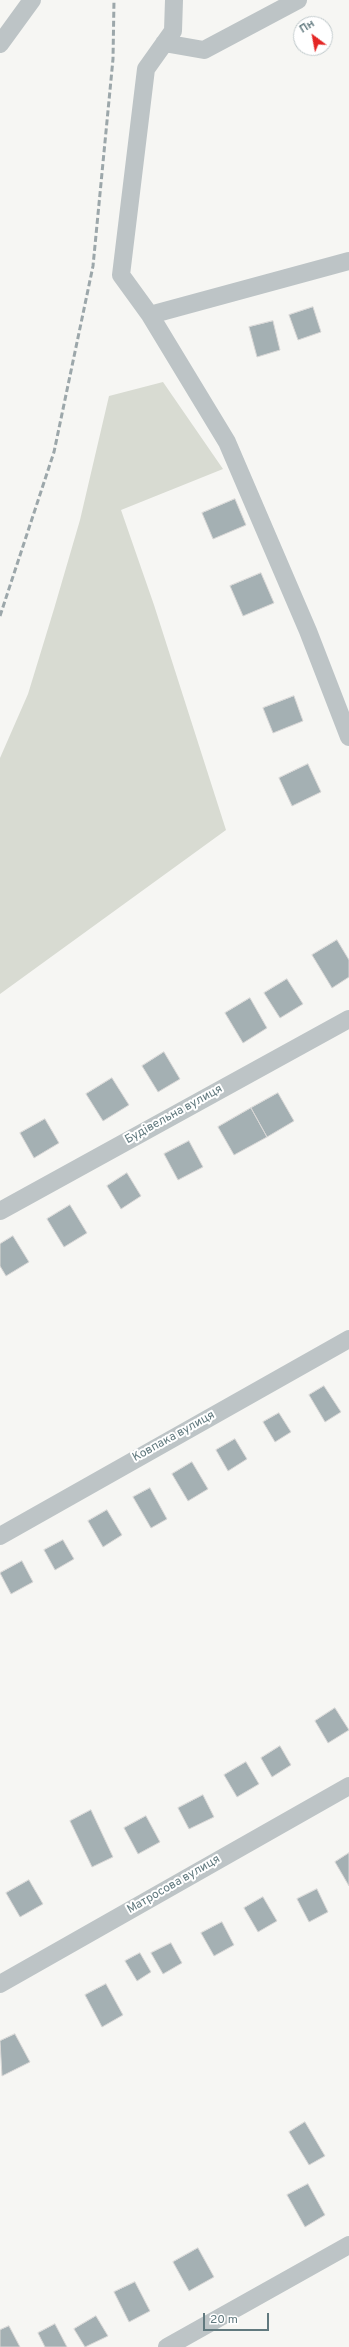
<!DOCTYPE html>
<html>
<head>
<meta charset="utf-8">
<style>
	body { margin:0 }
	#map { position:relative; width:349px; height:2347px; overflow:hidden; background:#f6f6f3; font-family:Overpass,sans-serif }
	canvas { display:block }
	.north { position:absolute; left:293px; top:16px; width:40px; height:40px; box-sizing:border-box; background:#fff; border:1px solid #c0c9cb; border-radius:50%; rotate:328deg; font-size:11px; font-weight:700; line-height:16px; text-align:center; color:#61797e }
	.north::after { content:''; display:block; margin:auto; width:14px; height:18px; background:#e42625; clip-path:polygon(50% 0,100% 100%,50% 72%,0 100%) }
	.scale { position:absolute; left:203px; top:2313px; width:66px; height:18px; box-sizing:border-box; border:2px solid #61797e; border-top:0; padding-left:5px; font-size:12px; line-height:14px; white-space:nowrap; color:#61797e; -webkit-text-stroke:3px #fff; paint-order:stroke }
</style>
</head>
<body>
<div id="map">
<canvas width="349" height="2347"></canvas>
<div class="north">Пн</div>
<div class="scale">20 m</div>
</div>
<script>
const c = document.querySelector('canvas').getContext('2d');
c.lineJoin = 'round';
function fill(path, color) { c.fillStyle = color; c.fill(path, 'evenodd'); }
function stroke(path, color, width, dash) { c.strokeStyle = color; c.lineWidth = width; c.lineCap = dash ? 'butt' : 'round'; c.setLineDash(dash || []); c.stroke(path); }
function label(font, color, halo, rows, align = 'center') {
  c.font = font + ' Overpass,sans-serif'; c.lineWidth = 4; c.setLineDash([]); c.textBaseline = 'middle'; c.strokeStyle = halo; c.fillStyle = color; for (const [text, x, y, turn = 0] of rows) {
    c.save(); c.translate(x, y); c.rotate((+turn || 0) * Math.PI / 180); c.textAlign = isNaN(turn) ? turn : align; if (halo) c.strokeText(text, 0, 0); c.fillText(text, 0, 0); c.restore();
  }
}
const green = new Path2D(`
	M 163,382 L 223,469 L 121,510 L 154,605 L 226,830 L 0,994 L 0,758 L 28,694 L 54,609 L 80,520 L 109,396 Z`);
const building = new Path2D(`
	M 313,307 L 321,332 L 298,340 L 289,315 Z
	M 273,321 L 280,350 L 257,357 L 249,327 Z
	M 235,499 L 246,525 L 213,539 L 202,513 Z
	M 261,573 L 274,603 L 243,616 L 230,586 Z
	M 294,696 L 303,721 L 273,733 L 263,708 Z
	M 308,764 L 321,792 L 292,806 L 279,778 Z
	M 337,940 L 349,960 L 349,977 L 332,988 L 312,955 Z
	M 287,979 L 303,1004 L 280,1018 L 264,993 Z
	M 250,998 L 267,1028 L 243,1043 L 225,1013 Z
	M 164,1052 L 180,1079 L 158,1092 L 142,1066 Z
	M 112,1078 L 129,1105 L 103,1121 L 86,1094 Z
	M 278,1093 L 294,1121 L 267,1137 L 251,1108 Z
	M 251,1108 L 267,1137 L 234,1155 L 218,1127 Z
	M 45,1119 L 59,1143 L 34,1158 L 20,1133 Z
	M 189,1141 L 203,1167 L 178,1180 L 164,1154 Z
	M 127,1173 L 141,1196 L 121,1209 L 107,1186 Z
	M 70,1205 L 87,1233 L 64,1247 L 47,1219 Z
	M 13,1236 L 29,1262 L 6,1276 L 0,1266 L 0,1244 Z
	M 324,1386 L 341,1412 L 325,1422 L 309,1395 Z
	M 279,1413 L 291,1432 L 275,1442 L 263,1422 Z
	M 235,1439 L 247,1459 L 228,1471 L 216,1450 Z
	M 192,1462 L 208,1489 L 188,1501 L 172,1474 Z
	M 150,1488 L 167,1519 L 151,1528 L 133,1497 Z
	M 107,1510 L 122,1535 L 103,1547 L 88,1521 Z
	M 63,1540 L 74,1559 L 55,1570 L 44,1550 Z
	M 22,1561 L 33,1582 L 11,1594 L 0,1573 Z
	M 335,1708 L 349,1730 L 328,1743 L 315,1721 Z
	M 280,1746 L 291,1765 L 272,1777 L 261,1758 Z
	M 246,1762 L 259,1784 L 237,1797 L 224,1775 Z
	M 203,1795 L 214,1817 L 189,1829 L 178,1808 Z
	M 91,1810 L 113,1857 L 92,1867 L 70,1821 Z
	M 146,1816 L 160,1842 L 138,1854 L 124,1828 Z
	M 349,1853 L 349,1886 L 335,1862 Z
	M 29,1880 L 43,1904 L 20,1917 L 6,1893 Z
	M 317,1889 L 328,1912 L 309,1922 L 297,1899 Z
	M 263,1897 L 277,1921 L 258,1932 L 244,1908 Z
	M 222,1922 L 234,1945 L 214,1956 L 201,1933 Z
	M 171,1943 L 182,1963 L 163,1974 L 151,1953 Z
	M 140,1953 L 151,1972 L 137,1981 L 125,1961 Z
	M 106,1984 L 123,2015 L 102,2027 L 85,1995 Z
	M 15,2034 L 30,2062 L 2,2076 L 0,2041 Z
	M 305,2122 L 325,2156 L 309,2165 L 289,2132 Z
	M 308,2184 L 325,2215 L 305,2227 L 287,2195 Z
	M 198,2248 L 214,2277 L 189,2291 L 173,2262 Z
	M 135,2282 L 150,2311 L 129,2322 L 114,2292 Z
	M 96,2316 L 108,2336 L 85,2347 L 74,2329 Z
	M 55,2324 L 67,2347 L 45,2347 L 38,2333 Z
	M 9,2326 L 20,2347 L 0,2347 L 0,2330 Z`);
const minor = new Path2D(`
	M 174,0 L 173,31 L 146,69 L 121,275 L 150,315 L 227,442 L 308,631 L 349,737
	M 164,43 L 204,50 L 298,0
	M 0,44 L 32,0
	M 150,315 L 349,261
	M 0,1211 L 349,1019
	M 0,1536 L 349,1339
	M 0,1984 L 349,1786
	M 167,2347 L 349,2245`);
const rail = new Path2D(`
	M 0,616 L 54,452 L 93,266 L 113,59 L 114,0`);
const streetNames = [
	["Будівельна вулиця",174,1115,-29],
	["Ковпака вулиця",174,1437,-29],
	["Матросова вулиця",174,1885,-30]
];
fill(green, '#d8dbd2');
fill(building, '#a4b0b3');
stroke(building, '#d8d7d6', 1);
stroke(minor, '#bdc4c6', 18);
stroke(rail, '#9ca7aa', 3, [6, 3]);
label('12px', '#61797e', '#fff', streetNames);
</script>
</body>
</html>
